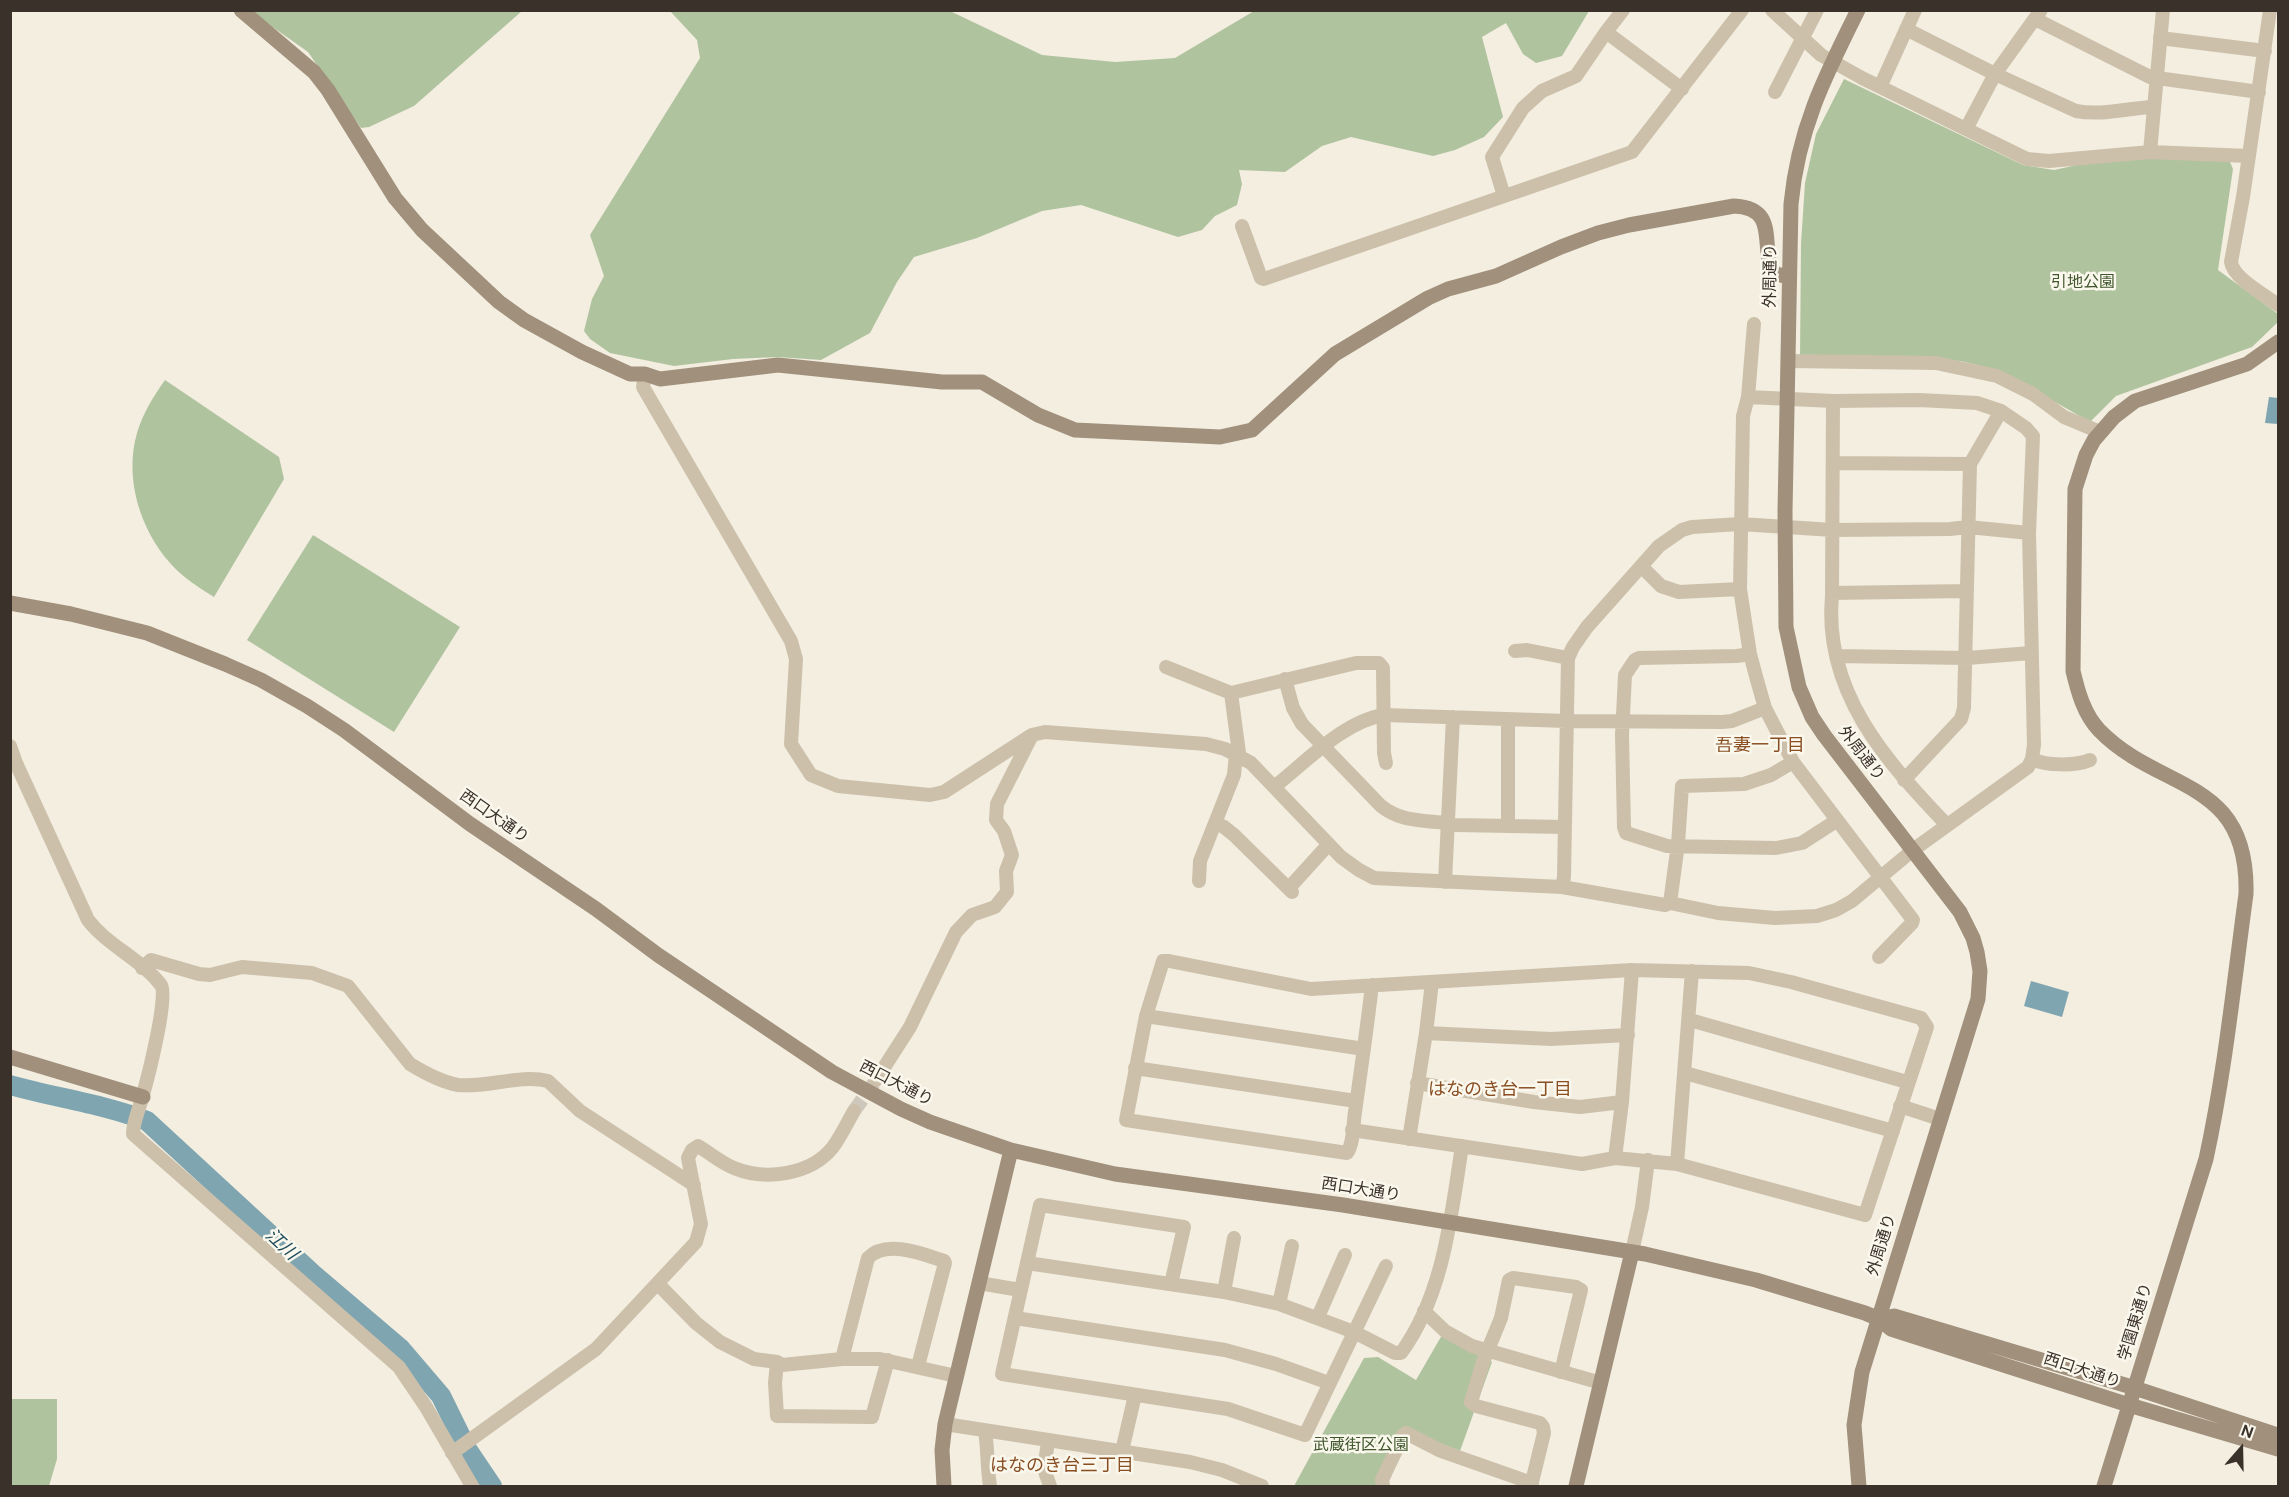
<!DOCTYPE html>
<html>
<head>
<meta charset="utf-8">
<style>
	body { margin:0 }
	#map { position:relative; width:2289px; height:1497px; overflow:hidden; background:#f3eee0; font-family:"DM Sans",sans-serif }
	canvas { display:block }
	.frame { position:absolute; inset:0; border:12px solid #3a322a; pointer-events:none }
	.north { position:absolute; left:2211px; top:1419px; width:60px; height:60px; -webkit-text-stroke:4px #faf7ed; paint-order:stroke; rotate:20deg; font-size:16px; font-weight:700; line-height:24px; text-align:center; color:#3a322a }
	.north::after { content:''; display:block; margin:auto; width:21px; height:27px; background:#3a322a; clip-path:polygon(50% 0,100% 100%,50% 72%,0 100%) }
</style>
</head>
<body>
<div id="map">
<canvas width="2289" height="1497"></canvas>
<div class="frame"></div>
<div class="north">N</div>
</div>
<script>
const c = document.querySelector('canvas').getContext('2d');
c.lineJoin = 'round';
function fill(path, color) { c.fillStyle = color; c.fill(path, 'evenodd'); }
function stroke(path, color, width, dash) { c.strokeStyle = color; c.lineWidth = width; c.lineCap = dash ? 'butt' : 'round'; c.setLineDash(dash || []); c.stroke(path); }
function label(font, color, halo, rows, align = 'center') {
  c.font = font + ' "DM Sans","Noto Sans JP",sans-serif'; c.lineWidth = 5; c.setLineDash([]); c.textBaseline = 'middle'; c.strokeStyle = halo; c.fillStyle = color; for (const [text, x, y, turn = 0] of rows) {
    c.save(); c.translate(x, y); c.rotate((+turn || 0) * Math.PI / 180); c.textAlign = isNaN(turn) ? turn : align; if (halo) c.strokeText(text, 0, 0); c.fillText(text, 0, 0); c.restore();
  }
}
const green = new Path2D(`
	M 250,11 L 522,11 L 414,106 L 369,127 L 361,128 L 308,52 Z
	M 670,11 L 950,11 L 1042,55 L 1115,62 L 1175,58 L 1254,11 L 1589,11 L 1562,56 L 1536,63 L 1523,54 L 1506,23 L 1482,37 L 1503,117 L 1484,137 L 1455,150 L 1433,156 L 1351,137 L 1322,146 L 1285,172 L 1239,170 L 1242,184 L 1237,205 L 1215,216 L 1202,230 L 1178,237 L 1081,205 L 1042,211 L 977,238 L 914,257 L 897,282 L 870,333 L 821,360 L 778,357 L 733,359 L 674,366 L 610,353 L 590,339 L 584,331 L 592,299 L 604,276 L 590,235 L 700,58 L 697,40 Z
	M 1844,79 L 2023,165 L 2054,170 L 2086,163 L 2172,155 L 2230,162 L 2233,169 L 2218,270 L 2278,314 L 2278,322 L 2252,347 L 2116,396 L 2090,422 L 2001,371 L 1961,361 L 1800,358 L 1801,244 L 1805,183 L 1816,134 Z
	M 165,380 L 279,457 L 284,479 L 214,597 C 198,587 182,577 170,563 C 140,529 124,478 137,433 C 143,413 153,397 165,380 Z
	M 313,535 L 460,627 L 394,732 L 247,640 Z
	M 1442,1335 L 1492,1362 L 1460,1451 L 1413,1433 L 1385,1486 L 1294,1486 L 1364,1358 L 1378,1357 L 1416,1380 Z
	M 11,1399 L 57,1399 L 57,1459 L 49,1486 L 11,1486 Z`);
const water = new Path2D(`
	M 2269,397 L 2278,398 L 2278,424 L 2265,423 Z
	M 2031,981 L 2069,992 L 2062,1017 L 2024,1006 Z`);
const river = new Path2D(`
	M 10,1085 C 56,1098 104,1104 147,1121 L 313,1274 L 400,1348 L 441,1396 L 467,1449 L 492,1486`);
const streetTunnel = new Path2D(`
	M 854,1111 L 874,1083`);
const street = new Path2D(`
	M 1772,10 L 1821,55 L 1862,78 L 2027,159 L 2049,161 L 2150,152 L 2249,156
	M 2270,10 L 2243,197 L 2231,262 C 2233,278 2265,295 2278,305
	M 2035,19 L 2150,77 L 2259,92
	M 1906,29 L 1995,74 L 2076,111 C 2103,116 2127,108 2153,107
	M 1606,32 L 1682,89
	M 2160,38 L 2265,51
	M 1880,87 L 1915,10
	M 1775,92 L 1817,10
	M 1966,129 L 1995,74 L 2041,10
	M 2150,152 L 2163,10
	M 1504,196 L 1492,157 L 1523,108 L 1542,91 L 1576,76 L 1606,32 L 1623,10
	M 1242,226 L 1261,278 L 1264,279 L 1632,152 L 1742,10
	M 1754,324 L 1748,397 L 1743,416 L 1740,589 L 1750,654 L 1757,680 L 1765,708 L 1793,762 L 1913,920 L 1912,923 L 1879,957
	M 1789,361 L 1936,363 L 1997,376 L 2033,394 L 2064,417 L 2100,432
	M 645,374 L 643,387 L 791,641 L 796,659 L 791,744 L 811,775 L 838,786 L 930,795 L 944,792 L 1032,735 L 1045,732 L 1206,744 L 1225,749 L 1251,763 L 1341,857 L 1359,870 L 1374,878 L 1562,887 L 1665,905 L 1670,903 L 1718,913 L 1775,918 L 1817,916 L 1836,910 L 1852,901 L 1913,850 L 2028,767 L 2032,759 L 2034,745 L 2029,533 L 2033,436 L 2026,428 L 2001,411 L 1977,403 L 1919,400 L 1833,401 L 1748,397
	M 1833,401 L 1832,595 C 1823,692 1886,761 1947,825
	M 1833,463 L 1970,464
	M 1641,566 L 1661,586 L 1679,592 L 1740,589
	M 1832,593 L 1967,591
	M 1515,651 L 1527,650 L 1568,658
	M 1750,654 L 1737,656 L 1639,658 L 1635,660 L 1625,675 L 1622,735 L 1624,827 L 1626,833 L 1667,846 L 1776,848 L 1802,843 L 1836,821
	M 1836,656 L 1967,658 L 2031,653
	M 1166,667 L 1231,693 L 1356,663 L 1379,663 L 1383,668 L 1384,753 L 1386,763
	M 1285,679 L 1293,708 L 1302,724 L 1381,806 C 1399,820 1415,820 1436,822 C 1443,822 1449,825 1455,825 L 1564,827
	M 1508,719 L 1508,826
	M 10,746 L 16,763 L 88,920 C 108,946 141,959 161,985 C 169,996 147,1081 142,1098 C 139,1110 133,1122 133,1134 L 399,1367 L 426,1407 L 472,1486
	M 2032,759 C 2046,766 2076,766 2090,760
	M 1904,780 L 1961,719 L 1964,708 L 1970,464 L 2001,411
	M 1274,787 C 1306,762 1344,721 1384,715 L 1567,721 L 1722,722 L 1732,721 L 1765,708
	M 1216,823 L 1224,827 L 1234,835 L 1292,892
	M 1199,881 L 1200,861 L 1234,775 L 1236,754 L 1239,753 L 1231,693
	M 1445,882 L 1453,717
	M 1562,887 L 1564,877 L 1568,658 L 1573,647 L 1587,627 L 1659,546 L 1682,530 L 1692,527 L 1740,524 L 1833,530 L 1950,529 L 1968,527 L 2029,533
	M 1289,888 L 1328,845
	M 1670,903 L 1678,844 L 1682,786 L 1744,784 L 1771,775 L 1793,762
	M 142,968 L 151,960 L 199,974 L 210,975 L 242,967 L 312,973 L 348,986 L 410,1064 C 423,1072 442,1082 458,1085 C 487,1088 520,1074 548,1081 L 580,1111 L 694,1185
	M 1146,1016 L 1364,1049
	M 1690,1020 L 1907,1082
	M 1426,1033 L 1551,1039 L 1628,1035
	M 1135,1068 L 1356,1101
	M 1685,1073 L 1893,1131
	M 876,1080 L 910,1027 L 956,932 L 972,915 L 995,907 L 1007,892 L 1006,871 L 1012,855 L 1004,831 L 996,820 L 997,804 L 1032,735
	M 1417,1083 L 1534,1102 L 1580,1107 L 1622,1102
	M 1900,1106 L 1940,1119
	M 1352,1130 L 1582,1164 L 1615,1158 L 1677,1164 L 1865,1215 L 1927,1027 L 1921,1018 L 1791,982 L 1749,973 L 1632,970 L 1311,989 L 1169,961 L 1163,961 L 1146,1016 L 1126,1120 L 1347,1153 C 1354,1143 1353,1124 1355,1112 C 1361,1070 1367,1028 1372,985
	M 1409,1139 L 1426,1033 L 1432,982
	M 1615,1158 L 1622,1102 L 1632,970
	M 1677,1164 L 1692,971
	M 1632,1252 L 1642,1207 L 1648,1160
	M 1027,1263 L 1224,1292 L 1279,1304 L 1354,1332 L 1395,1353 L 1401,1353 C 1444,1294 1451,1216 1462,1146
	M 979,1283 L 1020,1290
	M 658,1284 L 696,1323 L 720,1342 L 754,1359 L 777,1362 L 782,1365 L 842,1359 L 880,1359 L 956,1376
	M 1171,1284 L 1184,1227 L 1040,1205 L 1002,1374 L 1228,1409 L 1305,1435 L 1386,1266
	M 1224,1292 L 1234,1238
	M 1279,1304 L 1292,1246
	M 1424,1311 L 1445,1331 L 1472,1346 L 1601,1383
	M 1318,1317 L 1345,1255
	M 1015,1318 L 1225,1350 L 1276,1364 L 1329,1383
	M 842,1359 L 868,1258 C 886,1239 923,1254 944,1261 L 945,1263 L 918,1366
	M 777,1362 L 775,1383 L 777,1416 L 872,1417 L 888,1360
	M 945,1424 L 1190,1462 L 1222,1470 L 1262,1486
	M 985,1431 C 988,1449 987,1468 990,1486
	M 1048,1442 L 1044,1469 L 1050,1486
	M 1122,1451 L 1135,1395
	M 452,1453 L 596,1349 L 696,1242 L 701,1224 L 688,1158 L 692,1150 L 698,1146 C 710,1153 721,1163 734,1168 C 765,1181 811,1175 833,1147 C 841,1136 847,1123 854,1111
	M 1383,1486 L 1382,1480 L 1403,1435 L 1406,1433 L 1441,1451 L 1532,1483
	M 1531,1486 L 1544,1433 L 1543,1427 L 1540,1423 L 1476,1406 L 1471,1402 L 1483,1362 L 1501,1318 L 1509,1280 L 1513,1278 L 1576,1287 L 1581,1290 L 1561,1372`);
const secondary = new Path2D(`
	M 241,10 L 314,72 L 328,90 L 395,198 L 422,230 L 499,302 L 524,320 L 582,352 L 630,374 L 645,374 L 660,379 L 778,365 L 942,382 L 982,382 L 1038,415 L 1075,430 L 1220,437 L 1252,430 L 1335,354 L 1428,298 L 1448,289 L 1496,276 L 1561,247 L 1598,233 L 1629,225 L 1734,206 C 1777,208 1762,241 1771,269 L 1776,274 L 1789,277
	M 1858,10 C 1825,76 1798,129 1791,204 L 1785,511 L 1786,627 L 1799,687 L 1812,717 L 1824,735 L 1960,912 L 1973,938 L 1977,952 L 1980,971 L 1978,999 L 1862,1372 L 1854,1425 L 1859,1486
	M 10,603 L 71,614 L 147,633 L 225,664 L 261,680 L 307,706 L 344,730 L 470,824 L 596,909 L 658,955 L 832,1072 L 901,1109 L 930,1122 L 1011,1150 L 1115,1174 L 1343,1205 L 1645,1254 L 1756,1280 L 1865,1313 L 1879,1319 L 1891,1329 L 2129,1405 L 2278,1449
	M 10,1057 L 143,1097
	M 1879,1319 L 1894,1316 L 2135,1388 L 2278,1435
	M 944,1486 L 942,1450 L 945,1424 L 1011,1150
	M 1576,1486 L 1632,1252
	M 2104,1486 L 2206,1159 C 2225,1072 2234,982 2246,894 C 2249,776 2160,793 2099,730 C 2084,714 2078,692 2073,671 L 2075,489 L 2086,455 L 2094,440 L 2114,417 L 2135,401 L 2247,364 L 2278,342`);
const streetNames = [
	["外周通り",1771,276,-89],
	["外周通り",1861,754,52],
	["西口大通り",494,817,35],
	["西口大通り",896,1084,27],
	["西口大通り",1361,1190,9],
	["外周通り",1882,1245,-73],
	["学園東通り",2136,1322,-73],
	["西口大通り",2082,1371,18]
];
const parkNames = [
	["引地公園",2083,283],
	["武蔵街区公園",1361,1446]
];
const neighbourhoodNames = [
	["吾妻一丁目",1760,746],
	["はなのき台一丁目",1500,1090],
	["はなのき台三丁目",1062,1466]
];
const waterNames = [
	["江川",281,1245,43]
];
fill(green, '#b0c39f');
fill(water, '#7fa5b1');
stroke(river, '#7fa5b1', 20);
stroke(streetTunnel, '#cec8bc', 14, [14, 7]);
stroke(street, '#ccc0ab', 14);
stroke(secondary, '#a0907c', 15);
label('16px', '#3a322a', '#faf7ed', streetNames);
label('16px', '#41582e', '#faf7ed', parkNames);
label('18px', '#894f23', '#faf7ed', neighbourhoodNames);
label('italic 18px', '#1f4c5c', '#faf7ed', waterNames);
</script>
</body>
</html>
